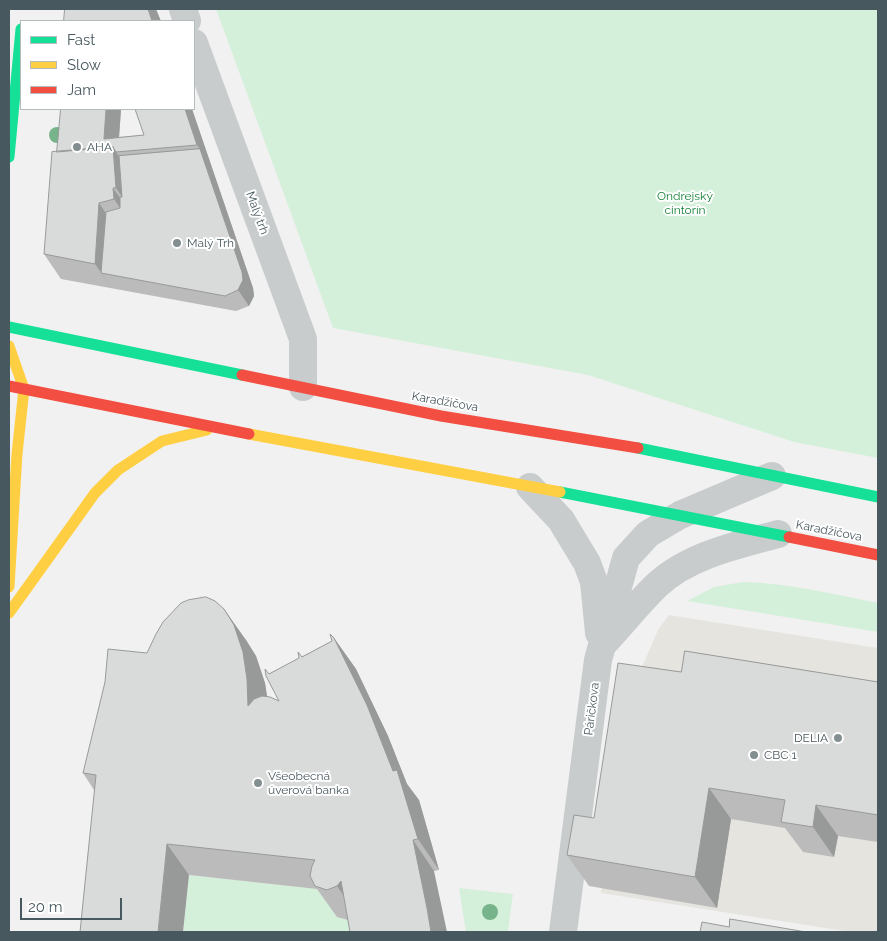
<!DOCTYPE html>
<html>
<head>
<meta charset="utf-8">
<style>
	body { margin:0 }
	#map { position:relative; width:887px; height:941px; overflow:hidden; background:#f2f1f1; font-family:Raleway,sans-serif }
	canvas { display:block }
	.frame { position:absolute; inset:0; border:10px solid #47585e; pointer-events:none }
	.legend { position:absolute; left:20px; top:20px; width:175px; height:90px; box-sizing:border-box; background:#fff; border:1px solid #b5bcbf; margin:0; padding:6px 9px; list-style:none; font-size:15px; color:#47585e }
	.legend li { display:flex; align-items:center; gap:10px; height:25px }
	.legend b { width:25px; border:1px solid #b5bcbf }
	.scale { position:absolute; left:20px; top:898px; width:102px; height:22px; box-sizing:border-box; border:2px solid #47585e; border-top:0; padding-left:6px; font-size:15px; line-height:18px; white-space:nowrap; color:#47585e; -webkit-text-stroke:4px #fff; paint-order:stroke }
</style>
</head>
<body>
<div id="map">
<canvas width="887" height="941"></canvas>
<div class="frame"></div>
<ul class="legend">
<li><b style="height:6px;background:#16e098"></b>Fast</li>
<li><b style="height:6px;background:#ffcf43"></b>Slow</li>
<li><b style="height:6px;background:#f24e42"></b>Jam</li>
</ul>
<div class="scale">20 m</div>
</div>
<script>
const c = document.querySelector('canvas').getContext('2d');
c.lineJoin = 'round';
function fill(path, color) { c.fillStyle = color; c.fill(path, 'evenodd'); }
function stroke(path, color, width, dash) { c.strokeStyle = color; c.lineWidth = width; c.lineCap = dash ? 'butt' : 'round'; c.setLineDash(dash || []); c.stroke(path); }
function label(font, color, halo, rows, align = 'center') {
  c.font = font + ' Raleway,sans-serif'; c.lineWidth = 4; c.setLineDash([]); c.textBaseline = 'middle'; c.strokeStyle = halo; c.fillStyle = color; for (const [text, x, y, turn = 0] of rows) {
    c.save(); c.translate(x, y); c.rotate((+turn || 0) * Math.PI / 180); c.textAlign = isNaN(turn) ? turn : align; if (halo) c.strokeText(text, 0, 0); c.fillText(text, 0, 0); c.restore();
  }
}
const commercial = new Path2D(`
	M 669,615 L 878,648 L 878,932 L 851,932 L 601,893 L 632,690 L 658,630 Z`);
const green = new Path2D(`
	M 216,9 L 878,9 L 878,458 L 794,442 L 588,375 L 333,328 Z
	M 743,582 C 789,583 833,594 878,603 L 878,632 L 687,601 L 714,587 Z
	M 189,875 L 328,890 L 348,920 L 366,932 L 183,932 Z
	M 459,888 L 513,894 L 508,932 L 466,932 Z`);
const street = new Path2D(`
	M 183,9 L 187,21
	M 194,43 L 303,339 L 303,387
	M 530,487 L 561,520 L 587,563 L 594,582 L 599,633
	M 605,642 C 623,623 639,602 657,585 C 689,555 738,545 778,534
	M 563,932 L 598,660 L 626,558 L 648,534 L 680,515 L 772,476`);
const fast = new Path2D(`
	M 9,157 L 21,29
	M 9,327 L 242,375
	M 638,448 L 878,497
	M 560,492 L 789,537`);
const slow = new Path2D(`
	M 9,346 L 24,389 L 17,454 L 9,587
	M 249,434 L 560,492
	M 9,613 L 95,493 L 118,470 L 162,441 L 207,430`);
const jam = new Path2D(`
	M 242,375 L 441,416 L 638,448
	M 9,386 L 249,434
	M 789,537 L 878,555`);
const trees = [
	[57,135],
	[490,912]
];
const wall = new Path2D(`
	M 121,109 L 119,137 L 144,135 L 192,109 L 253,288 L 254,296 L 249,306 L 236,311 L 61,279 L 44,254 L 57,152 Z
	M 334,638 L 356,669 L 388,736 L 407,784 L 419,800 L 439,870 L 434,871 L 348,920 L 337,917 L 317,889 L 189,875 L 94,790 L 83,773 L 147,653 L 246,640 L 256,656 L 265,683 L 267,697 L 279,701 L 269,674 L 332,641 Z
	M 681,672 L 878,682 L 878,842 L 838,836 L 834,857 L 803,852 L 785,828 L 731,819 L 717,908 L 589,886 L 567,855 L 594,818 Z`);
const shadedWall = new Path2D(`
	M 148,9 L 156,9 L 161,21 L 152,21 Z
	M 106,109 L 121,109 L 118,152 L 116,152 L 130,172 L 133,213 L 116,188 L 104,139 Z
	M 185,109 L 192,109 L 253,288 L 254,296 L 249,306 L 238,290 L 200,149 L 197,145 Z
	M 113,188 L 131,213 L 131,224 L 114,199 Z
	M 99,203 L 116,228 L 101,273 L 112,288 L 95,264 Z
	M 224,609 L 246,640 L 256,656 L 265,683 L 269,709 L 248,706 Z
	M 334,638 L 356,669 L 388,736 L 407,784 L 419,800 L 439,870 L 418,839 Z
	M 709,788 L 731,819 L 717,908 L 695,877 Z
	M 816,805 L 838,836 L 834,857 L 813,827 Z
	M 413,840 L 434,871 L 447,932 L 431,932 Z
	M 167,844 L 189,875 L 183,932 L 158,932 Z
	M 341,881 L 358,916 L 337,886 Z`);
const building = new Path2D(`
	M 65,9 L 148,9 L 152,21 L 64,21 Z
	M 61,109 L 106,109 L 104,139 L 144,135 L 135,109 L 185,109 L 197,145 L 116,152 L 113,147 L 57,152 Z
	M 113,147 L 116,188 L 113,188 L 114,199 L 99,203 L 95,264 L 44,254 L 52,152 Z
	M 200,149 L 242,272 L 243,280 L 238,290 L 225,296 L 101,273 L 106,212 L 120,208 L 120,197 L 122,197 L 119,156 Z
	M 206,597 L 215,601 L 224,609 L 234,625 L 243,652 L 247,679 L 248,706 L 254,699 L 262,696 L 270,697 L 279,701 L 266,676 L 265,669 L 269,674 L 299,658 L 298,652 L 302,657 L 332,641 L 330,634 L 334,638 L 367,705 L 393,771 L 397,770 L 418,839 L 413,840 L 427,908 L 431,932 L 350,932 L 341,881 L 337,886 L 327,890 L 315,886 L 310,876 L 312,866 L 315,860 L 167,844 L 158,932 L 80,932 L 96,775 L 83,773 L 105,682 L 108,649 L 147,653 L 156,634 L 163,622 L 181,603 L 188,600 Z
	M 685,651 L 878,682 L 878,815 L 816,805 L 813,827 L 781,822 L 785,800 L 709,788 L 695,877 L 567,855 L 574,815 L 594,818 L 618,663 L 681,672 Z
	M 730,919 L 806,932 L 700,932 L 702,922 L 729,927 Z`);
const markers = [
	[77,147,5,"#838e91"],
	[177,243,5,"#838e91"],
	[838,738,5,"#838e91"],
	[754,755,5,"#838e91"],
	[258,783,5,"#838e91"]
];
const poiNames = [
	["AHA",87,147],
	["Malý Trh",187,243],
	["DELIA",828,738,"right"],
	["CBC 1",764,755],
	["Všeobecná",268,776],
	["úverová banka",268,790]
];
const parkNames = [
	["Ondrejský",685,196],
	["cintorín",685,210]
];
const streetNames = [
	["Malý trh",257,213,70],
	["Karadžičova",445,402,10],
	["Karadžičova",829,531,11],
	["Páričkova",592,709,-83]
];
fill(commercial, '#e6e4df');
fill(green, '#d5f0da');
stroke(street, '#c8cccd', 28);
stroke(fast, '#16e098', 11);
stroke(slow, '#ffcf43', 11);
stroke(jam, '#f24e42', 11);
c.fillStyle = '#78b48b';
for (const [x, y] of trees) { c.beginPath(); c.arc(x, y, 8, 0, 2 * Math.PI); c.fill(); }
fill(wall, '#bbb');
fill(shadedWall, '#989999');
fill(building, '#d9dada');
stroke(building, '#989999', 1);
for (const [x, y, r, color] of markers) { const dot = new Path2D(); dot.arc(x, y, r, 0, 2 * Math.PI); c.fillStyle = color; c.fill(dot); stroke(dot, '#fff', 2); }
label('12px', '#47585e', '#fff', poiNames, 'left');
label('12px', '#158237', '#fff', parkNames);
label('12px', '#47585e', '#fff', streetNames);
</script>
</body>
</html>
